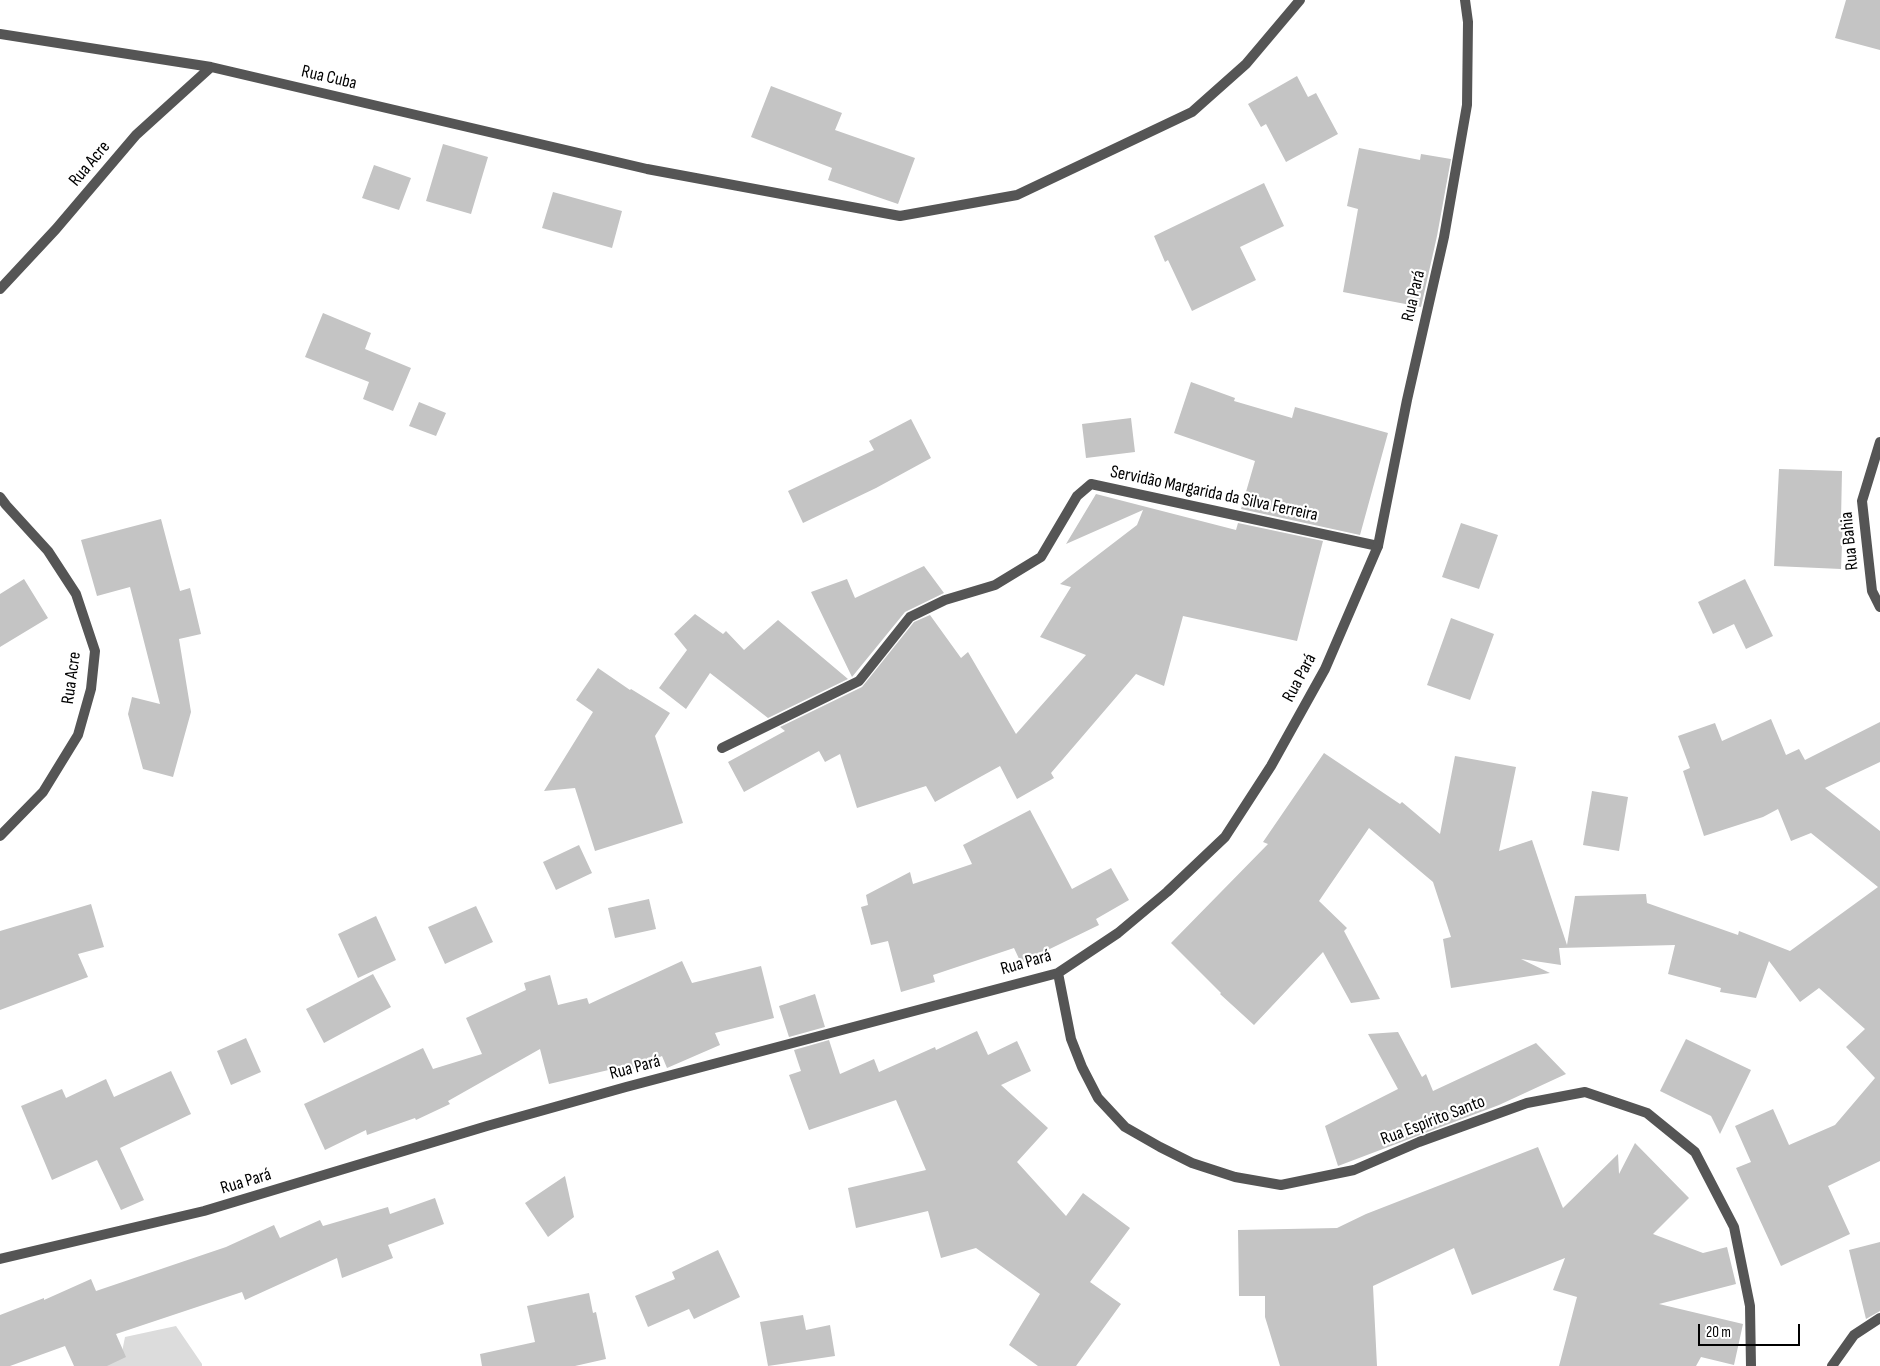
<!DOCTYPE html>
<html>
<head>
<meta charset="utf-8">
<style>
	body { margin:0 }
	#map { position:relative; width:1880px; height:1366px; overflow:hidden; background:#fff; font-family:"Sofia Sans Condensed",sans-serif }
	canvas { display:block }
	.scale { position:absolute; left:1698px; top:1324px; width:102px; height:22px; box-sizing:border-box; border:2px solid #000; border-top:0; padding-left:6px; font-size:15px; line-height:18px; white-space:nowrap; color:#000; -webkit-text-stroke:4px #fff; paint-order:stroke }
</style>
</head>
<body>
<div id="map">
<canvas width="1880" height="1366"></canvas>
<div class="scale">20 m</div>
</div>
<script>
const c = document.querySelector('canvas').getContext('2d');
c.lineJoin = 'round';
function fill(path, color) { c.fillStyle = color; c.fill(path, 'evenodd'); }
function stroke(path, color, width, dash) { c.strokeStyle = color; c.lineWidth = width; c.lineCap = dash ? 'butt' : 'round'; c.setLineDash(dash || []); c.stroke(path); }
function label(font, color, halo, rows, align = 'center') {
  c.font = font + ' "Sofia Sans Condensed",sans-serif'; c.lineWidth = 4.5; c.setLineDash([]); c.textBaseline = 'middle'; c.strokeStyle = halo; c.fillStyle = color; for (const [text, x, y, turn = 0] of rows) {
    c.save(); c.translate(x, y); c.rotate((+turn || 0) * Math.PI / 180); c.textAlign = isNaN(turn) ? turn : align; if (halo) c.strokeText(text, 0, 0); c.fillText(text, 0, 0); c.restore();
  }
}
const green = new Path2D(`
	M 176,1326 L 202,1364 L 202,1366 L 106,1366 L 121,1357 L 125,1337 Z`);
const building = new Path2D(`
	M 1846,0 L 1880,0 L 1880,50 L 1835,38 Z
	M 1297,76 L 1308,97 L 1316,93 L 1338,134 L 1286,162 L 1266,124 L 1261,127 L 1248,104 Z
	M 771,86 L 842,113 L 835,130 L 915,158 L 898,204 L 828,180 L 832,168 L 751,137 Z
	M 443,144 L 488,157 L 471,214 L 426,201 Z
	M 1359,148 L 1420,160 L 1421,154 L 1451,159 L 1437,236 L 1421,307 L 1343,292 L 1358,209 L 1347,206 Z
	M 374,165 L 411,178 L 399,210 L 362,198 Z
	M 1264,183 L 1284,226 L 1240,247 L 1256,280 L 1192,311 L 1168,260 L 1165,262 L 1154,236 Z
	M 553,192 L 622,211 L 612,248 L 542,228 Z
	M 323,313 L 371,333 L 365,349 L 411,368 L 393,411 L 363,399 L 369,382 L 305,357 Z
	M 1191,382 L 1235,398 L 1234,401 L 1292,418 L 1295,407 L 1388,433 L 1360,535 L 1241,509 L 1255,461 L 1174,433 Z
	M 419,402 L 446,413 L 436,436 L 409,426 Z
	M 1131,418 L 1135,452 L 1086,458 L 1082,424 Z
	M 911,419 L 931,458 L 876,488 L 803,523 L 788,491 L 874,450 L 869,441 Z
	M 1779,469 L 1842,471 L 1841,520 L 1843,520 L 1841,569 L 1774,566 Z
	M 1096,494 L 1236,530 L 1238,523 L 1323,541 L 1297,641 L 1183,616 L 1164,686 L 1136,674 L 1051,773 L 1054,778 L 1017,799 L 1000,766 L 935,802 L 926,786 L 857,808 L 840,754 L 825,762 L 819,751 L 744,792 L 728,762 L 785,731 L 780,727 L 862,687 L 914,622 L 930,615 L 961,658 L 968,652 L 1016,734 L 1086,655 L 1040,637 L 1071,587 L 1060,584 L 1137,525 L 1143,510 L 1066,544 Z
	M 161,519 L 180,591 L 190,588 L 201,634 L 179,639 L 191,712 L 173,777 L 143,769 L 128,714 L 132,697 L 160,704 L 130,587 L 97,596 L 81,540 Z
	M 1461,523 L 1498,535 L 1479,589 L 1442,577 Z
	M 924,566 L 944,593 L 905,612 L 852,677 L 811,592 L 847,579 L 855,598 Z
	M 24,579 L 48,618 L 0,647 L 0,594 Z
	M 1745,579 L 1773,636 L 1746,649 L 1734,624 L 1713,634 L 1698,602 Z
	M 695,614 L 723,634 L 726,631 L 744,650 L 778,620 L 848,679 L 768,718 L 710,673 L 686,709 L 659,688 L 687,650 L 674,634 Z
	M 1451,618 L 1494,634 L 1470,700 L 1427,685 Z
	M 598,668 L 630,690 L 631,689 L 670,713 L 655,736 L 683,823 L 595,851 L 575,788 L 544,791 L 593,712 L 576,700 Z
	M 1771,719 L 1786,755 L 1799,749 L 1805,760 L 1880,722 L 1880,762 L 1825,788 L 1880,831 L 1880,1161 L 1828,1186 L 1850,1234 L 1781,1266 L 1736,1168 L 1751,1162 L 1735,1126 L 1773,1109 L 1789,1145 L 1835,1125 L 1875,1078 L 1846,1047 L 1865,1029 L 1819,988 L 1800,1002 L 1769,961 L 1756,998 L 1720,992 L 1721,988 L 1668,974 L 1675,945 L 1559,948 L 1561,965 L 1521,959 L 1550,973 L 1451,988 L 1443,939 L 1451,937 L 1433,882 L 1369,828 L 1319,901 L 1347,928 L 1344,931 L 1380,999 L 1351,1003 L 1323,952 L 1254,1025 L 1220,994 L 1221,993 L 1171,943 L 1268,844 L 1263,842 L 1324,753 L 1400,804 L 1402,802 L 1440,834 L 1455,756 L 1516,767 L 1499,851 L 1532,840 L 1567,945 L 1575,896 L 1646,894 L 1647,903 L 1738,935 L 1739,931 L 1790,951 L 1878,887 L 1811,833 L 1791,841 L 1778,809 L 1763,817 L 1704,836 L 1683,771 L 1690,768 L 1678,736 L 1715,723 L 1722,741 Z
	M 1592,791 L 1628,797 L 1619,851 L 1583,845 Z
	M 1030,810 L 1072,889 L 1111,868 L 1129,900 L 1096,919 L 1099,925 L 1021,963 L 1014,948 L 933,975 L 935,982 L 901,992 L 888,941 L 871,945 L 861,907 L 868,905 L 866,895 L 910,872 L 913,884 L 972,864 L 963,845 Z
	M 579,845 L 592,873 L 556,890 L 543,862 Z
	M 649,899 L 656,929 L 615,938 L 608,908 Z
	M 91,904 L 104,947 L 78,954 L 88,977 L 0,1010 L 0,931 Z
	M 476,906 L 493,942 L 445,964 L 428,927 Z
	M 376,916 L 396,960 L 358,978 L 338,934 Z
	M 682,961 L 692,983 L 761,966 L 774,1018 L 715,1033 L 720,1045 L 667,1068 L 662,1056 L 620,1075 L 617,1068 L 549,1084 L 540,1049 L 448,1101 L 450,1104 L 416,1120 L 415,1118 L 367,1135 L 366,1130 L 325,1150 L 304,1104 L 423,1048 L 433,1069 L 482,1054 L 466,1018 L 526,990 L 524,983 L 550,975 L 558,1005 L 587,998 L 589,1004 Z
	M 373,974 L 391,1007 L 324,1043 L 306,1009 Z
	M 815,994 L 825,1027 L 789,1037 L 779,1006 Z
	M 977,1031 L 988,1055 L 1017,1041 L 1031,1071 L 1001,1085 L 1048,1128 L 1017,1162 L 1066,1216 L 1083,1193 L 1130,1228 L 1090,1282 L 1121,1304 L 1076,1366 L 1038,1366 L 1009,1345 L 1040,1294 L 976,1248 L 941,1258 L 928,1211 L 856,1228 L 848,1188 L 926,1170 L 896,1100 L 809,1130 L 789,1075 L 801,1071 L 794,1050 L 829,1040 L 840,1074 L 874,1059 L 879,1072 L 935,1047 L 936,1050 Z
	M 1398,1032 L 1422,1077 L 1426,1074 L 1433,1091 L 1536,1043 L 1566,1074 L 1499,1105 L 1338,1166 L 1325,1126 L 1398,1089 L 1368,1034 Z
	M 246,1038 L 261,1072 L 231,1085 L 217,1051 Z
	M 1686,1039 L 1751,1070 L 1720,1134 L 1711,1116 L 1660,1091 Z
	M 171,1071 L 191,1114 L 120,1148 L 144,1200 L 121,1210 L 97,1160 L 52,1180 L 21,1106 L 62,1089 L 66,1098 L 106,1079 L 114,1097 Z
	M 1635,1143 L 1689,1198 L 1653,1234 L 1703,1253 L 1727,1247 L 1736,1284 L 1659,1304 L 1743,1324 L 1734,1365 L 1701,1357 L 1696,1366 L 1559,1366 L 1577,1297 L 1553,1290 L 1565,1258 L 1472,1295 L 1454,1248 L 1373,1286 L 1377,1366 L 1280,1366 L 1265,1317 L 1265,1296 L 1239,1296 L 1238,1230 L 1337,1228 L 1366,1214 L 1538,1147 L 1563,1208 L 1618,1154 L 1619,1174 Z
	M 565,1176 L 574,1217 L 548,1237 L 525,1203 Z
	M 435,1198 L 444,1224 L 388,1245 L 393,1258 L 342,1278 L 337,1258 L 245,1300 L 242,1292 L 116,1334 L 126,1357 L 107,1366 L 74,1366 L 65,1346 L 10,1366 L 0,1366 L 0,1315 L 44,1298 L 44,1300 L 91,1279 L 96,1291 L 226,1247 L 274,1225 L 280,1238 L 320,1220 L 323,1226 L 388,1207 L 390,1214 Z
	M 1880,1242 L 1880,1311 L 1866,1319 L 1849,1250 Z
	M 718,1250 L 740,1297 L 694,1319 L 689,1309 L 648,1327 L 635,1296 L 675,1279 L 672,1272 Z
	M 589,1293 L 593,1313 L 596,1312 L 606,1359 L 575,1366 L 482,1366 L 480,1354 L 535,1342 L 527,1306 Z
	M 803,1315 L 806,1330 L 830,1325 L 835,1356 L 768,1366 L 760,1322 Z`);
const lane = new Path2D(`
	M 722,748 L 859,681 L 910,617 L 945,600 L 995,585 L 1041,557 L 1077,496 L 1091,484 L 1378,546
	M 1832,1366 L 1854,1335 L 1880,1318`);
const street = new Path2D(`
	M 0,34 L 211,67 L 647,169 L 900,216 L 1017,195 L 1192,112 L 1246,64 L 1300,0
	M 0,289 L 56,229 L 136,135 L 211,67
	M 1880,442 L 1862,501 L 1872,591 L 1880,607
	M 0,497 L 6,505 L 48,551 L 76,594 L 95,651 L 91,689 L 78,735 L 43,792 L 0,836
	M 1058,973 L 1071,1039 L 1082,1067 L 1098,1098 L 1125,1127 L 1160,1147 L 1192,1163 L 1235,1177 L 1281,1185 L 1354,1170 L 1419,1142 L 1527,1103 L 1585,1092 L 1647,1113 L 1695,1152 L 1734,1227 L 1750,1306 L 1751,1366
	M 0,1259 L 204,1211 L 487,1126 L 626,1087 L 1058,973 L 1118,933 L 1167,892 L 1225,837 L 1271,766 L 1325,669 L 1378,546 L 1407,400 L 1444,237 L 1467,105 L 1468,22 L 1465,0`);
const streetNames = [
	["Rua Cuba",329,78,13],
	["Rua Acre",90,164,-50],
	["Rua Pará",1414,296,-77],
	["Servidão Margarida da Silva Ferreira",1214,494,12],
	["Rua Bahia",1850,541,-96],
	["Rua Acre",72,678,-82],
	["Rua Pará",1300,678,-62],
	["Rua Pará",1026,963,-16],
	["Rua Pará",635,1068,-15],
	["Rua Espírito Santo",1433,1121,-21],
	["Rua Pará",246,1182,-17]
];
fill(green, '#dcdcdc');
fill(building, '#c4c4c4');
stroke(lane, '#555', 10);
stroke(street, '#555', 10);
label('18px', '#000', '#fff', streetNames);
</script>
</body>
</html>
